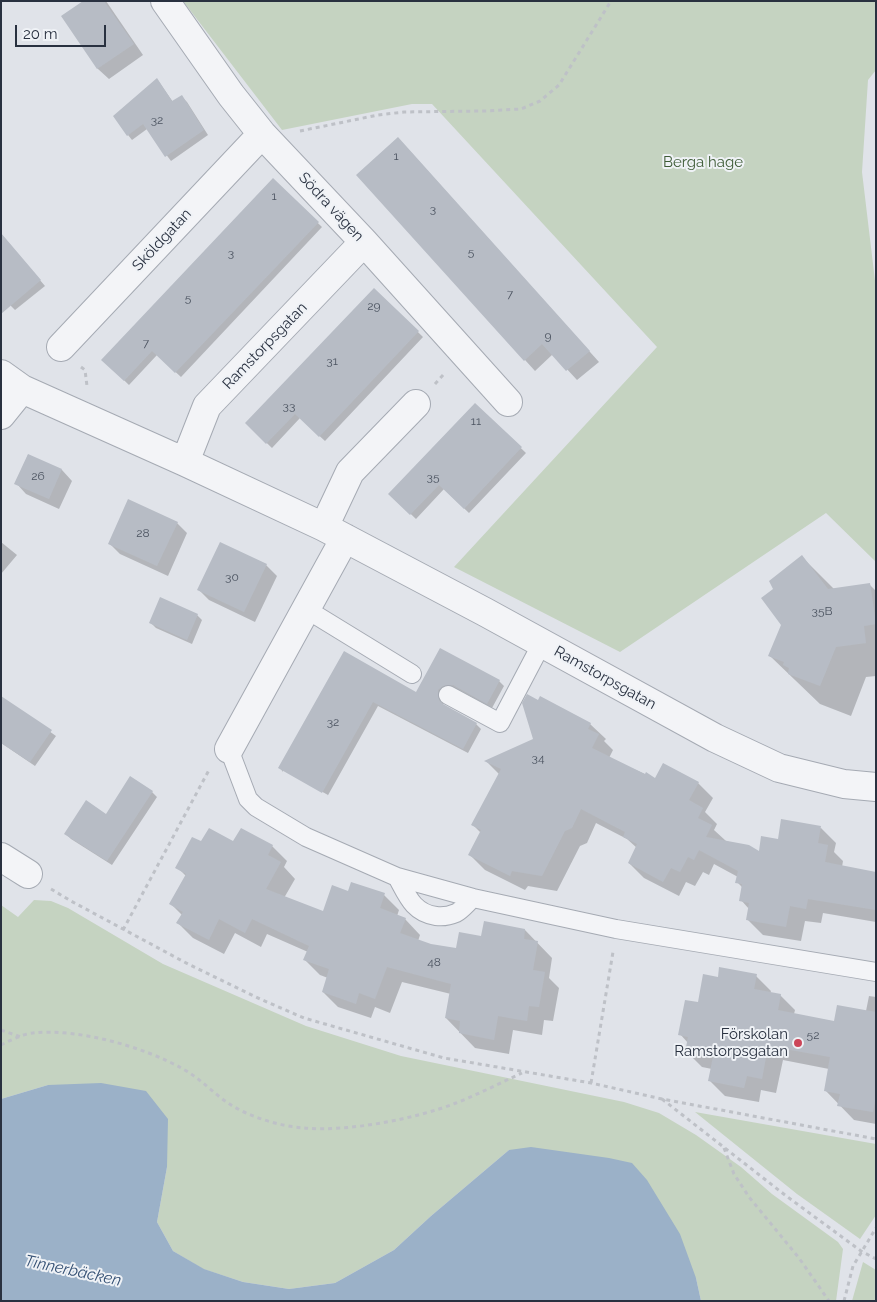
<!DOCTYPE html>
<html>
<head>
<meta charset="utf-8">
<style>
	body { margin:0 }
	#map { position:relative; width:877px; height:1302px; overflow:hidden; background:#e0e3e9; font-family:Raleway,sans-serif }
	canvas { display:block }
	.frame { position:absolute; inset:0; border:2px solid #293140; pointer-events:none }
	.scale { position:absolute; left:15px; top:25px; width:91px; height:22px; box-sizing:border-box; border:2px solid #293140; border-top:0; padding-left:6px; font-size:15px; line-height:18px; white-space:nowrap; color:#293140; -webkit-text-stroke:4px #eff2f6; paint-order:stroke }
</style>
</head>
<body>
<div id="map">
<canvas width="877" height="1302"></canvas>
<div class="frame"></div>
<div class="scale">20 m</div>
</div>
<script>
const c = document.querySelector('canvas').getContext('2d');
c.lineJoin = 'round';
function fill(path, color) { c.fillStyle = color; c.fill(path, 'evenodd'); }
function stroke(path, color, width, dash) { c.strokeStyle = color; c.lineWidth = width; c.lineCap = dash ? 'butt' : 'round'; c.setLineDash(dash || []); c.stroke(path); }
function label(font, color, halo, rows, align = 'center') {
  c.font = font + ' Raleway,sans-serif'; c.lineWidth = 4; c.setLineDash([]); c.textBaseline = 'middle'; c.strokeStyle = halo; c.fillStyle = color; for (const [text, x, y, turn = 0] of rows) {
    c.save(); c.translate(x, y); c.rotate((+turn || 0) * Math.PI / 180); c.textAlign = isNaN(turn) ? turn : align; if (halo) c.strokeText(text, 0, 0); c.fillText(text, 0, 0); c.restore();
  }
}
const green = new Path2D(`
	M 183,1 L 876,1 L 876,70 L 868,80 L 862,172 L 876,289 L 876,562 L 826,513 L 620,652 L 454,567 L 657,347 L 432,104 L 412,104 L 282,130 Z
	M 34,900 L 51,901 L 68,908 L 163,964 L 306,1026 L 401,1056 L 624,1102 L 659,1113 L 696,1135 L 741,1167 L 772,1194 L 838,1242 L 843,1249 L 836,1301 L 701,1301 L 696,1278 L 509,1150 L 431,1216 L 394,1250 L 335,1283 L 289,1289 L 243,1282 L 203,1269 L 173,1251 L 157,1222 L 167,1167 L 48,1085 L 1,1099 L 1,905 L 18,917 Z
	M 695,1112 L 876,1144 L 876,1215 L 860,1239 L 797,1194 Z
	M 863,1262 L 876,1270 L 876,1301 L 852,1301 Z`);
const water = new Path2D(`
	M 101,1083 L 146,1091 L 168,1119 L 167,1167 L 157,1222 L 173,1251 L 204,1269 L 243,1282 L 289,1289 L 335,1283 L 394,1250 L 431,1216 L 509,1150 L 531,1147 L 609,1158 L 632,1163 L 647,1180 L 680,1234 L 696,1278 L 701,1301 L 1,1301 L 1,1099 L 48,1085 Z`);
const shadow = new Path2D(`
	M 85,1 L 106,1 L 143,55 L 109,79 L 98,69 L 63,16 Z
	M 157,79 L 173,102 L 182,97 L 187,102 L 208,135 L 171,161 L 147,129 L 132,140 L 128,135 Z
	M 408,149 L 599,362 L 577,380 L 553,354 L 535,371 L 358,175 Z
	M 273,180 L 322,227 L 181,377 L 157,355 L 129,385 L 103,360 Z
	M 7,241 L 45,286 L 15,310 L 11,306 Z
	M 374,289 L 423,337 L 325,441 L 300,418 L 272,448 L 246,423 Z
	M 475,404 L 526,453 L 469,513 L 444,489 L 416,519 L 390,494 Z
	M 28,455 L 62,470 L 72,481 L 59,509 L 26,494 L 16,483 Z
	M 177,523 L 187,533 L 168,576 L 120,554 L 109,543 Z
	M 1,542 L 17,555 L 1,574 Z
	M 221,544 L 266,565 L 277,576 L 255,622 L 209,600 L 199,590 Z
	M 802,557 L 834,589 L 870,585 L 876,591 L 876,676 L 866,677 L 851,716 L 820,704 L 770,656 L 782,625 L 775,589 Z
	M 197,615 L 202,620 L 192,644 L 156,628 L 151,623 Z
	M 440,650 L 499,681 L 504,686 L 492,708 L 459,690 L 448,690 L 443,696 L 443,706 L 476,724 L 481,729 L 468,753 L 378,706 L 327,797 L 328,795 L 283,770 L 283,772 L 280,768 L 345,653 L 417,694 Z
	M 1,697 L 56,736 L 35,766 L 1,743 Z
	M 540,698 L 590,724 L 606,739 L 604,741 L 613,750 L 609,758 L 656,779 L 698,783 L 713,798 L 705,812 L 717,824 L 714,830 L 726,841 L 760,852 L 779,841 L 821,828 L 836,843 L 834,852 L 843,861 L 842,867 L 876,873 L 876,922 L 823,913 L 821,923 L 805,921 L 801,941 L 763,935 L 748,920 L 749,909 L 741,900 L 743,888 L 737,882 L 738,877 L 714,864 L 709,875 L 703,872 L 695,886 L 686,882 L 679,896 L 644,878 L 629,863 L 637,848 L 627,839 L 596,823 L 587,843 L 580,846 L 557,891 L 528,886 L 525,890 L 485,870 L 470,855 L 481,833 L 473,825 L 499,774 L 486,761 L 535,740 L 538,702 Z
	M 152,792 L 157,797 L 112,865 L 71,839 L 66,834 L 107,815 Z
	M 202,843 L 234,843 L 272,846 L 287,861 L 284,867 L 295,879 L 284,898 L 324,913 L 349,893 L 384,895 L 399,910 L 397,916 L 405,919 L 420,935 L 418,941 L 431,946 L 457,949 L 482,938 L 525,930 L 552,958 L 549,978 L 559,988 L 553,1021 L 544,1020 L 542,1035 L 513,1030 L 509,1054 L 475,1048 L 446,1018 L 451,994 L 402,982 L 390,1013 L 375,1007 L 371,1018 L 338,1007 L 323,992 L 328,978 L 320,975 L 305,960 L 308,952 L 267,934 L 261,947 L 235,933 L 224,954 L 193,938 L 178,923 L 182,915 L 171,904 L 186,876 L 177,867 Z
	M 756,976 L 771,991 L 770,994 L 780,995 L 795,1010 L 794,1014 L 836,1022 L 866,1011 L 869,996 L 876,997 L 876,1124 L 854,1120 L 825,1090 L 829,1069 L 783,1060 L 776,1093 L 761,1090 L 759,1102 L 725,1096 L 710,1081 L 712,1069 L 702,1067 L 687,1052 L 688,1043 L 680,1034 L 698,1004 L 719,978 Z`);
const building = new Path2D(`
	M 83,1 L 104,1 L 134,44 L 97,69 L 61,16 Z
	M 157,78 L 172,101 L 182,95 L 204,130 L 165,157 L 143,124 L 127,136 L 113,116 Z
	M 398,137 L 590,351 L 566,371 L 542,344 L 524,361 L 356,175 Z
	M 273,178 L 319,222 L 175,373 L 152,351 L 124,381 L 101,360 Z
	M 1,233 L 41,280 L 1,314 Z
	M 374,288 L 419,331 L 319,437 L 295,414 L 266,444 L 245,423 Z
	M 475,403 L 522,447 L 464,509 L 439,485 L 410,515 L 388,494 Z
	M 28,454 L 62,469 L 49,499 L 14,484 Z
	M 128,499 L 178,522 L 157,566 L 108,544 Z
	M 220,542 L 267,564 L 244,612 L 197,590 Z
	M 802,555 L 828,589 L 870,583 L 876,624 L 864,626 L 866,643 L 836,647 L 820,686 L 788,674 L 789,668 L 783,665 L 784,662 L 768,656 L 781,625 L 761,598 L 773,589 L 769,581 Z
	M 160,597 L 198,614 L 187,640 L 149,623 Z
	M 440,648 L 500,680 L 487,704 L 453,685 L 443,686 L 438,690 L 439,700 L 443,704 L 477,723 L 463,749 L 373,702 L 322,793 L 278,768 L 344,651 L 416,692 Z
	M 527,694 L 538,700 L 540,696 L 591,723 L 588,729 L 599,734 L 592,748 L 645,774 L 646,772 L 655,778 L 663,763 L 699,782 L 689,800 L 703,808 L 698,818 L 712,825 L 706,837 L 749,845 L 759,851 L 761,836 L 778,839 L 781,819 L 821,826 L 818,843 L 828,845 L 825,862 L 876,872 L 876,910 L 808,899 L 806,909 L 790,906 L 786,927 L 746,920 L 749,903 L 739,901 L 742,884 L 735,883 L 738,871 L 699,850 L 694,860 L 688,857 L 680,872 L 671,868 L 663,882 L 628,863 L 637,844 L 623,837 L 625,832 L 581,809 L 572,828 L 565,831 L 542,876 L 512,871 L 510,876 L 468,855 L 481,830 L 471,825 L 501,769 L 484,761 L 533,739 L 522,703 Z
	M 1,696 L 52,730 L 30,762 L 1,743 Z
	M 130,776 L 153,791 L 107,861 L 64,834 L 86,800 L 106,814 Z
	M 209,828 L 233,841 L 241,828 L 273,845 L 268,855 L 281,862 L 266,889 L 323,911 L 332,885 L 348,891 L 351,882 L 385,893 L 380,908 L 406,918 L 400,933 L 431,944 L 456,948 L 459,932 L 481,936 L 484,921 L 525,929 L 524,939 L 538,941 L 533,970 L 545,972 L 539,1007 L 529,1006 L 527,1021 L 498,1016 L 494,1040 L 459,1033 L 460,1021 L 445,1018 L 451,984 L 387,967 L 375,999 L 359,993 L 356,1004 L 322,992 L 329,969 L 303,960 L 309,946 L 252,919 L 245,933 L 219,919 L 209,940 L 176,923 L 183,912 L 169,904 L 186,874 L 175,868 L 192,837 L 201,841 Z
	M 719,967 L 757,974 L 754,989 L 781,994 L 778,1010 L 834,1021 L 837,1005 L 876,1012 L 876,1096 L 873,1112 L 837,1106 L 840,1094 L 824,1091 L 830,1057 L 768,1046 L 762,1079 L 747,1076 L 744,1088 L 708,1081 L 713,1057 L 685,1052 L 688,1037 L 678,1035 L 685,1000 L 698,1002 L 703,974 L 718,977 Z`);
const path = new Path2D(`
	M 300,131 L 378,115 L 404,112 L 484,111 L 521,109 L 540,101 L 559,85 L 611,1
	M 81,367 L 85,370 L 87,386
	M 435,384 L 444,374
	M 51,889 L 71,901 L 188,964 L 260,999 L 304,1018 L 444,1058 L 591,1083 L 662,1099 L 876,1139
	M 123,930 L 209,770
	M 1,1030 L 21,1037
	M 1,1045 C 11,1040 23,1034 33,1033 C 77,1028 145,1047 183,1069 C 200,1078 213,1093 228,1103 C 249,1117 279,1126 304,1128 C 348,1132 415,1119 456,1103 C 479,1094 500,1083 522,1073
	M 591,1083 L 613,952
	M 662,1099 L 785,1195 L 861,1251 L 876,1259
	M 724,1148 L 734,1174 L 749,1197 L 799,1258 L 829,1301
	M 844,1301 L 853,1266 L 876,1228`);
const service = new Path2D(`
	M 306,609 L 412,674
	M 448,695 L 500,723 L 542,643
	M 229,749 L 248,799 L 256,807 L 306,837 L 397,877 L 473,898 L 616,929 L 876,972
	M 397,877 C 407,895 413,913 436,916 C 443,917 449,916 456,913 C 462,910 468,902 473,898`);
const minor = new Path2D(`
	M 165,1 L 231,95 L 262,134 L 364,242 L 508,402
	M 61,347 L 262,134
	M 1,374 L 22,389 L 185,462 L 324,527 L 485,612 L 715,738 L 779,768 L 844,784 L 876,787
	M 1,415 L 22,389
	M 185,462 L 207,406 L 364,242
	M 324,527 L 350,472 L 416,404
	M 229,749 L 345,538
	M 1,857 L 28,874`);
const markers = [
	[798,1043,5,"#cc4659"]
];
const numberNames = [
	["32",157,120],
	["1",396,156],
	["1",274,196],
	["3",433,209],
	["5",471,252],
	["3",231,253],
	["7",510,294],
	["5",188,298],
	["29",374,306],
	["9",548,336],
	["7",146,343],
	["31",332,361],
	["33",289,406],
	["11",476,421],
	["26",38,476],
	["35",433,477],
	["28",143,533],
	["30",232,577],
	["35B",822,611],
	["32",333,722],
	["34",538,758],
	["48",434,962],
	["52",813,1035]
];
const parkNames = [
	["Berga hage",703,162]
];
const streetNames = [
	["Södra vägen",331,207,47],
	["Sköldgatan",162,240,-47],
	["Ramstorpsgatan",265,346,-46],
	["Ramstorpsgatan",605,678,29]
];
const poiNames = [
	["Förskolan",788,1034],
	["Ramstorpsgatan",788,1051]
];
const waterNames = [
	["Tinnerbäcken",73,1271,12]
];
fill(green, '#c5d3c1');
fill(water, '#9bb1c8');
fill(shadow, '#0003');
fill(building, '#b7bcc5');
stroke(service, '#a5aab3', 20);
stroke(minor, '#a5aab3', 30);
stroke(path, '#bec1c7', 3, [4, 4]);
stroke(service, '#f3f4f7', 18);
stroke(minor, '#f3f4f7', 28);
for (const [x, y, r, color] of markers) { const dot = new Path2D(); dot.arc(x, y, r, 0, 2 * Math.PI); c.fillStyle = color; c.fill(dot); stroke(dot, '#eff2f6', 2); }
label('12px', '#4c5461', null, numberNames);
label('15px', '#3d5b36', '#eff2f6', parkNames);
label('15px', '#293140', '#eff2f6', streetNames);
label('15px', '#293140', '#eff2f6', poiNames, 'right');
label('italic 16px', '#334f73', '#eff2f6', waterNames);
</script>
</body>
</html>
